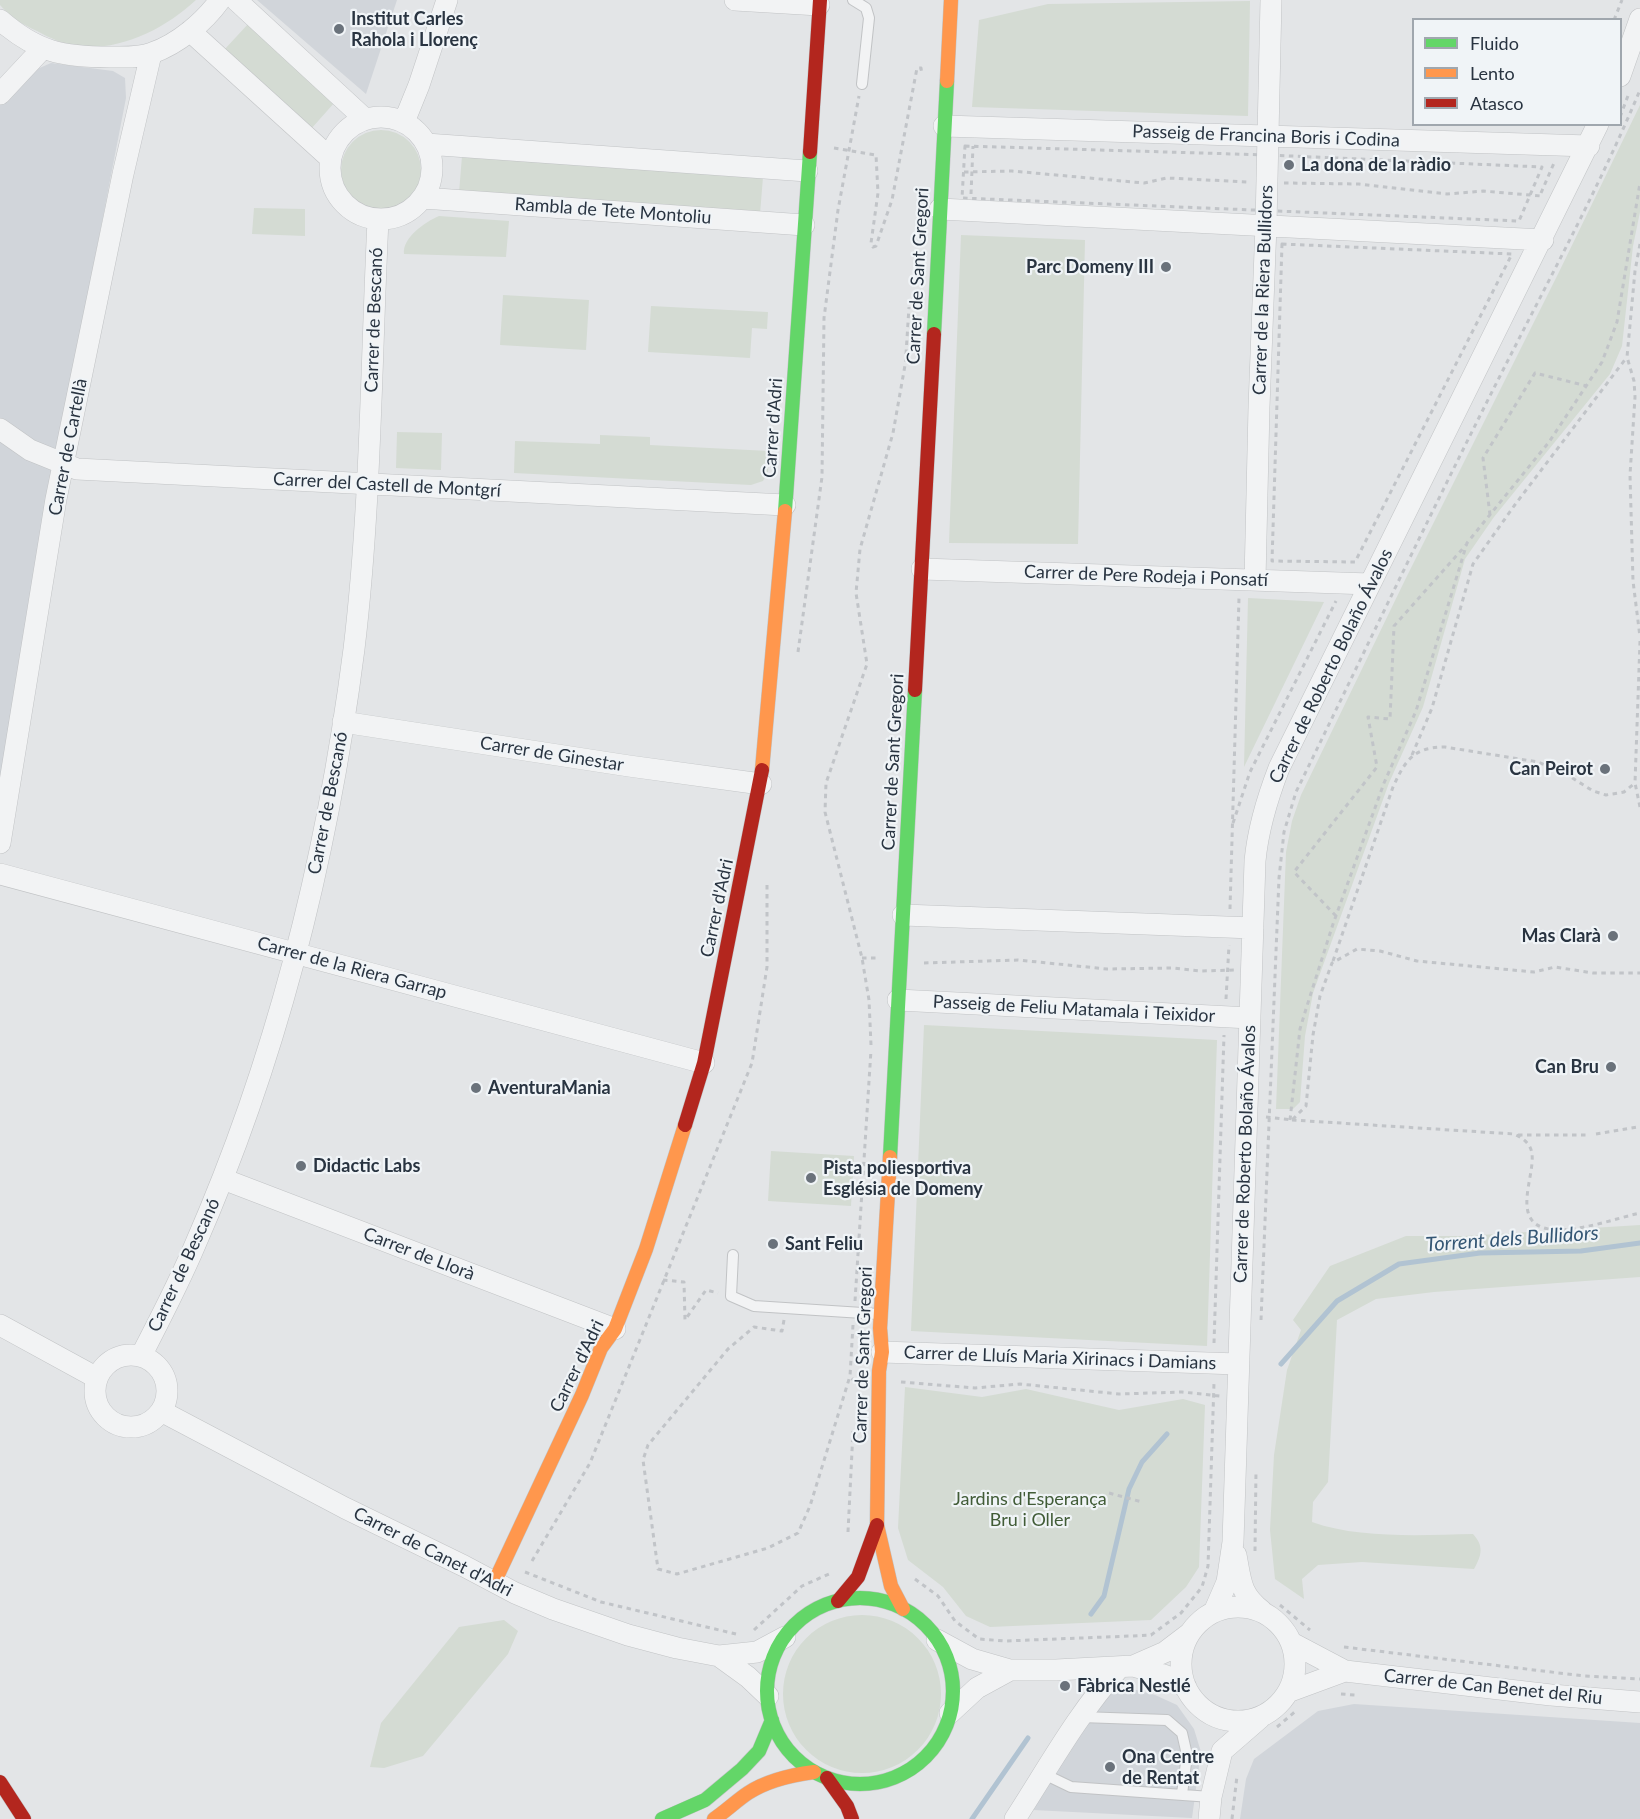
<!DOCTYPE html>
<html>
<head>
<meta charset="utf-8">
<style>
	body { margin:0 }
	#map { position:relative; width:1640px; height:1819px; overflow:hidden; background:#e3e5e7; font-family:Lato,sans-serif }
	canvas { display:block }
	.legend { position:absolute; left:1412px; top:18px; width:210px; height:108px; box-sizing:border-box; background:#f0f4f7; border:2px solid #a0a7ae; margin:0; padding:8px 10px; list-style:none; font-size:18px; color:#293441 }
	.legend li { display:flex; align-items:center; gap:12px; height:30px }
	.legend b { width:30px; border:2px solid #a0a7ae }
</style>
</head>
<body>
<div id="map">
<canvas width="1640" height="1819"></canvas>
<ul class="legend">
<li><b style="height:8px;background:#63d668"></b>Fluido</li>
<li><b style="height:8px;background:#ff974d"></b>Lento</li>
<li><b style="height:8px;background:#b3261e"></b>Atasco</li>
</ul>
</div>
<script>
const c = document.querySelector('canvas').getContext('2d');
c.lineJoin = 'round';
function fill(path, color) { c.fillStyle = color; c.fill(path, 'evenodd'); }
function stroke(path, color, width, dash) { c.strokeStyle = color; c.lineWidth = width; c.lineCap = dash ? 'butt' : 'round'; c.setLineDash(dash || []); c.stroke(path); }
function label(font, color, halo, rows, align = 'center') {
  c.font = font + ' Lato,sans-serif'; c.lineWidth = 4.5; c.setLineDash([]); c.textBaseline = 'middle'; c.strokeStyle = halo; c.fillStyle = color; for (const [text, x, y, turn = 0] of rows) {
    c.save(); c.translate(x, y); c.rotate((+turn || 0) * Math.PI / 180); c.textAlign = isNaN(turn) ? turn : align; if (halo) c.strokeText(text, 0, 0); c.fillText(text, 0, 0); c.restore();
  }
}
const built = new Path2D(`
	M 257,0 L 397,0 L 366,94 L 323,57 Z
	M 51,63 L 113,71 L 125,78 L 126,98 L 47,505 L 0,782 L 0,103 L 35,70 Z
	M 1129,1688 L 1155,1695 L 1177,1705 L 1194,1729 L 1201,1752 L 1192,1818 L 1033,1810 L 1089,1720 L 1108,1695 Z
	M 1354,1704 L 1640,1723 L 1640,1819 L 1240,1819 L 1246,1779 L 1254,1759 L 1318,1711 Z`);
const green = new Path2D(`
	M 0,0 L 196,0 C 166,28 123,50 80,47 C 66,45 49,38 37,31 C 22,24 11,18 0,5 Z
	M 1250,1 L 1248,116 L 972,107 L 979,20 L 1048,4 Z
	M 249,23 L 335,102 L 311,129 L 224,50 Z
	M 1640,105 L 1640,212 L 1633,246 L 1622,346 L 1610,374 L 1494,517 L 1465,559 L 1423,707 L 1389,783 L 1313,993 L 1305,1036 L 1300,1102 L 1293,1109 L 1276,1109 L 1286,852 L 1292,821 L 1301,795 L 1405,580 L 1559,272 Z
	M341 170a40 40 0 1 1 80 0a40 40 0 1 1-80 0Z
	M 462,156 L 763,177 L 760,214 L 459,193 Z
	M 254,208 L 305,209 L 305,236 L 252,234 Z
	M 439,216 L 509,221 L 506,257 L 404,254 C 402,238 425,222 439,216 Z
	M 961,235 L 1085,240 L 1078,544 L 949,543 Z
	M 503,295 L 589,300 L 586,350 L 500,345 Z
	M 651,306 L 768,312 L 767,329 L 752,328 L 750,358 L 648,352 Z
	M 397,432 L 442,433 L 441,470 L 396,468 Z
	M 600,435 L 650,437 L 650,445 L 769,451 L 768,472 L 763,481 L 751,485 L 514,473 L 515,441 L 600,444 Z
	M 1248,598 L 1324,602 L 1244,767 Z
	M 924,1025 L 1217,1040 L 1207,1346 L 911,1331 Z
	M 771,1151 L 854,1156 L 851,1206 L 768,1201 Z
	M 1640,1225 L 1640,1277 L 1434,1292 L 1376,1299 L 1337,1320 L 1328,1482 L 1313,1502 L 1312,1522 C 1359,1539 1423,1535 1473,1534 C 1484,1546 1482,1555 1474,1569 L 1362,1562 L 1318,1565 L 1302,1579 L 1304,1599 L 1275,1579 L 1270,1530 L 1274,1455 L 1287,1370 L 1301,1330 L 1293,1320 L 1330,1266 L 1406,1236 L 1464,1236 Z
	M 905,1387 L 982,1397 L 1026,1389 L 1119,1410 L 1183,1399 L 1205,1405 L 1199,1567 L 1186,1587 L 1151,1620 L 990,1627 L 966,1616 L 943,1587 L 908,1560 L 898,1528 Z
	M783 1694a79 79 0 1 1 158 0a79 79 0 1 1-158 0Z
	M 504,1620 L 518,1631 L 508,1654 L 423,1756 L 384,1768 L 370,1767 L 381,1723 L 459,1627 Z`);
const stream = new Path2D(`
	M 1281,1364 L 1337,1301 L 1399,1264 L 1480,1253 L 1581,1251 L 1640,1243
	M 1091,1614 L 1104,1596 L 1129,1489 L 1142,1462 L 1167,1434
	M 972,1819 L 1028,1738`);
const path = new Path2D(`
	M 1614,20 L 1622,0
	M 1620,117 L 1629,93
	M 965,146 L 1268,155 L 1542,167 L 1519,221 L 962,198 Z
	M 834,148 L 876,155 L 878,193 L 871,243 L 873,247 L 876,246 L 892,200 L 917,68 L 921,68 L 922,75
	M 964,172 L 1012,171 L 1144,183 L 1167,178 L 1248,182
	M 1284,183 L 1359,184 L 1447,194 L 1483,191 L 1541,196
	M 1541,193 L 1554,163
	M 971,194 L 973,146
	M 1282,244 L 1512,254 L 1355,562 L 1272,561 Z
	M 1640,244 L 1635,271 L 1627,357 L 1634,381 L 1635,397 L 1630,475 L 1633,581 L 1640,637
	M 906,354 L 909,307
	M 1490,515 L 1483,458 L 1535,373 L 1587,386
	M 1640,641 L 1635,783 L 1640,807
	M 798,652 L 822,477 L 824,318 L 838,210 L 859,96
	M 1412,755 L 1432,708 L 1473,564 L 1514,506 L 1627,357
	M 1233,823 L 1250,772 L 1336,601
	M 1230,909 L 1239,598
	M 1336,916 L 1294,872 L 1377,767 L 1368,717 L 1390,719 L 1394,626 L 1466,545
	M 862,958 L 878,958
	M 1333,961 L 1393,787 C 1405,761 1413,747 1445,747 L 1538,762 L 1566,774 L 1593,791 L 1606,795 L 1624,792 L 1635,783
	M 924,963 L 1018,960 L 1107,969 L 1173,968 L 1200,971 L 1234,970
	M 1226,999 L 1229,945
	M 871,1045 L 869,1000 L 862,958 L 825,812 L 826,783 L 867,664 L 856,593 L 860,549 L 893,433 L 907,354
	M 1266,1117 L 1292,1120 L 1306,1106 L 1313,1035 L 1320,996 L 1332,963 L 1357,949 L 1380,951 L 1417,961 L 1534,972 L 1555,967 L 1593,973 L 1640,973
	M 1290,1120 L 1300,1029 L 1306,1009 L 1333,924 L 1384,783 L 1416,711 L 1467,543 L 1549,442 L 1602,362 L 1617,322 L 1640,183
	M 1292,1120 L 1514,1134 C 1523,1138 1531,1144 1532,1154 C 1535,1179 1507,1228 1557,1230 C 1584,1230 1614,1219 1640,1213
	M 1596,1134 L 1638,1127
	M 1518,1135 L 1588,1135
	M 663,1280 L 684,1282 L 685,1320 L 706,1290 L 718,1293
	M 855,1301 L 871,1050
	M 784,1320 L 782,1331 L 754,1327 L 728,1349 L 648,1445 L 643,1460 L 658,1569 L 677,1574 L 768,1548 L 798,1533 L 810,1506 L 850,1376
	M 1261,1320 L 1279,878 L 1284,832 L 1296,792 C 1364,653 1430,514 1500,376 C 1548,281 1599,188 1640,90
	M 853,1325 L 850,1376 L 855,1382
	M 1214,1343 L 1224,1035
	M 901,1382 L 975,1388 L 1020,1384 L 1119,1394 L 1182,1392 L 1220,1396
	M 1109,1493 L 1142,1502
	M 848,1532 L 853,1431
	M 1255,1551 L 1256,1470
	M 532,1561 L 590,1463 L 752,1063 L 767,967 L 767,882
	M 525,1572 L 601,1602 L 736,1634
	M 915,1579 L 938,1596 L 955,1621 L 979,1639 L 1005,1641 L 1131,1636 L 1151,1635 L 1181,1613 L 1202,1587 L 1208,1566 L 1214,1383
	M 1280,1605 L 1310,1630
	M 754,1630 L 802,1586 L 829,1574
	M 1344,1647 L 1584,1676 L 1640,1679
	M 1341,1694 L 1355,1695 L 1355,1691
	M 1277,1727 L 1297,1710
	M 1232,1819 L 1237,1776`);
const lane = new Path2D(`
	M 853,0 L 866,8 L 869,18 L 862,84
	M 733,1255 L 731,1296 L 754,1306 L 878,1314
	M 1081,1717 L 1167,1720 L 1182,1733 L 1187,1755 L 1182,1794
	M 1044,1774 L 1071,1787 L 1211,1797`);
const street = new Path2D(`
	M 236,0 L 365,119
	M 735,0 L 819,5
	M 0,20 C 37,52 62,57 110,57 C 123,57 139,58 152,53 C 178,44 204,22 220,0
	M 190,31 L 330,158
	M 1620,76 L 1640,19
	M 0,94 L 43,48
	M330 168a51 51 0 1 1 102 0a51 51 0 1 1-102 0Z
	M 404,122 L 419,85 L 447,0
	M 944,126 L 1589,146
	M 426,144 L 807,171
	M 423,198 L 804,225
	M 940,209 L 1543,240
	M 0,429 L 30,450 L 77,469 L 785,505
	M 922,569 L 1370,584
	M 1255,580 L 1259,407 L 1266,225 L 1271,0
	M 343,722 L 629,766 L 761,784
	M 0,843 L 56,499 L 123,174 L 151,54
	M 0,874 L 704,1063
	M 903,915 L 1253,928
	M 898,1000 L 1250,1018
	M 223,1179 L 615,1329
	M 0,1325 L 97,1378
	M 882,1352 L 1238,1364
	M95 1391a36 36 0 1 1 72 0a36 36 0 1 1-72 0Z
	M 141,1356 C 160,1319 179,1283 195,1245 C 278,1056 328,853 354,649 C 371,507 371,363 378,220
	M 161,1411 L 345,1508 L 464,1566 L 515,1593 L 553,1609 L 628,1635 L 677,1648 L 719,1656 L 757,1652 L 785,1637
	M 1236,1555 C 1241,1581 1240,1594 1262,1611
	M1181 1664a57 57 0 1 1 114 0a57 57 0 1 1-114 0Z
	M 1214,1612 L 1227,1582 L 1233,1542 L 1255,861 C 1258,829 1267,799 1279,768 L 1598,124
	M 937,1640 L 972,1659 L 1010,1670 L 1056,1670 L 1133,1666 L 1165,1652 L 1190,1633
	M 1292,1643 L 1345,1671 L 1551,1695 L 1640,1702
	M 719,1656 L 748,1677 L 768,1696
	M 1133,1666 L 1164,1675 L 1186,1687
	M 1288,1692 L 1345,1671
	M 950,1713 L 977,1688 L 1010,1670
	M 1015,1819 C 1048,1768 1078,1713 1119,1668
	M 1209,1819 L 1211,1797 L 1222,1751 L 1260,1718`);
const fast = new Path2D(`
	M 934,334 L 947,81
	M 785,511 L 810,152
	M 890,1157 L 915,690
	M767 1691a93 93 0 1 1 186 0a93 93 0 1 1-186 0Z
	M 662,1819 L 705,1800 L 742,1769 L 759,1751 L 772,1720`);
const slow = new Path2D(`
	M 947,81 L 951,0
	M 762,770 L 785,511
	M 890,1157 L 880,1328 L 882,1352 L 879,1371 L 877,1525 L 891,1586 L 903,1609
	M 494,1583 L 582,1395 L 601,1348 L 615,1329 L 646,1249 L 685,1125
	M 714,1819 C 726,1811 736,1801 748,1793 C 768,1780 791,1775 814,1772`);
const jam = new Path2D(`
	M 810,152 L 820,0
	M 915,690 L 934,334
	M 685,1125 L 704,1063 L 762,770
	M 838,1601 L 858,1577 L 877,1525
	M 827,1778 L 847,1806 L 852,1819
	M 0,1782 L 24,1819`);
const markers = [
	[339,29,6,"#6a727b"],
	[1289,165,6,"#6a727b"],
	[1166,267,6,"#6a727b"],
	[1605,769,6,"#6a727b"],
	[1613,936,6,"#6a727b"],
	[1611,1067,6,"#6a727b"],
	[476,1088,6,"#6a727b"],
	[301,1166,6,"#6a727b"],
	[811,1178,6,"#6a727b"],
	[773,1244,6,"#6a727b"],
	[1065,1686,6,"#6a727b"],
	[1110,1767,6,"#6a727b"]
];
const poiNames = [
	["Institut Carles",351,19],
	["Rahola i Llorenç",351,40],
	["La dona de la ràdio",1301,165],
	["Parc Domeny III",1154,267,"right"],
	["Can Peirot",1593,769,"right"],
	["Mas Clarà",1601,936,"right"],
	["Can Bru",1599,1067,"right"],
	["AventuraMania",488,1088],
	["Didactic Labs",313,1166],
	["Pista poliesportiva",823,1168],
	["Església de Domeny",823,1189],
	["Sant Feliu",785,1244],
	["Fàbrica Nestlé",1077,1686],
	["Ona Centre",1122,1757],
	["de Rentat",1122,1778]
];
const streetNames = [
	["Passeig de Francina Boris i Codina",1266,136,2],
	["Rambla de Tete Montoliu",613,211,4],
	["Carrer de Sant Gregori",918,276,-87],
	["Carrer de la Riera Bullidors",1263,290,-88],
	["Carrer de Bescanó",374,320,-88],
	["Carrer d'Adri",773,428,-86],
	["Carrer de Cartellà",68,447,-79],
	["Carrer del Castell de Montgrí",387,485,3],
	["Carrer de Pere Rodeja i Ponsatí",1146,576,2],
	["Carrer de Roberto Bolaño Ávalos",1331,666,-64],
	["Carrer de Ginestar",552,754,9],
	["Carrer de Sant Gregori",893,762,-87],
	["Carrer de Bescanó",328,803,-79],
	["Carrer d'Adri",717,908,-78],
	["Carrer de la Riera Garrap",352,968,15],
	["Passeig de Feliu Matamala i Teixidor",1074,1009,3],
	["Carrer de Roberto Bolaño Ávalos",1245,1154,-88],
	["Carrer de Llorà",419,1254,21],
	["Carrer de Bescanó",184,1265,-65],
	["Carrer de Sant Gregori",863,1355,-88],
	["Carrer de Lluís Maria Xirinacs i Damians",1060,1358,2],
	["Carrer d'Adri",577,1366,-64],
	["Carrer de Canet d'Adri",433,1552,27],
	["Carrer de Can Benet del Riu",1493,1687,6]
];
const parkNames = [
	["Jardins d'Esperança",1030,1499],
	["Bru i Oller",1030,1520]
];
const waterNames = [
	["Torrent dels Bullidors",1512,1239,-4]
];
fill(built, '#d1d5da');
fill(green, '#d4dbd3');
stroke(stream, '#b1c3d2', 5);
stroke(lane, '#c1c3c5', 12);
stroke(street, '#c1c3c5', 22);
stroke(fast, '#c1c3c5', 15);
stroke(slow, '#c1c3c5', 15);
stroke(jam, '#c1c3c5', 15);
stroke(path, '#c1c4c8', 3, [4.5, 4.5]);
stroke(lane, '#f2f3f4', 10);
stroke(street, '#f2f3f4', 21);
stroke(fast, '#63d668', 14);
stroke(slow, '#ff974d', 14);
stroke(jam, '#b3261e', 14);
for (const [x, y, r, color] of markers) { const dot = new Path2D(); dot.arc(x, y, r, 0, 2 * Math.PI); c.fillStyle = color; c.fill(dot); stroke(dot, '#f0f4f7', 2); }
label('bold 18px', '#293441', '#f0f4f7', poiNames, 'left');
label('18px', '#293441', '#f0f4f7', streetNames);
label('18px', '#415c37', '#f0f4f7', parkNames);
label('italic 20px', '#345674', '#f0f4f7', waterNames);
</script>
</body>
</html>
